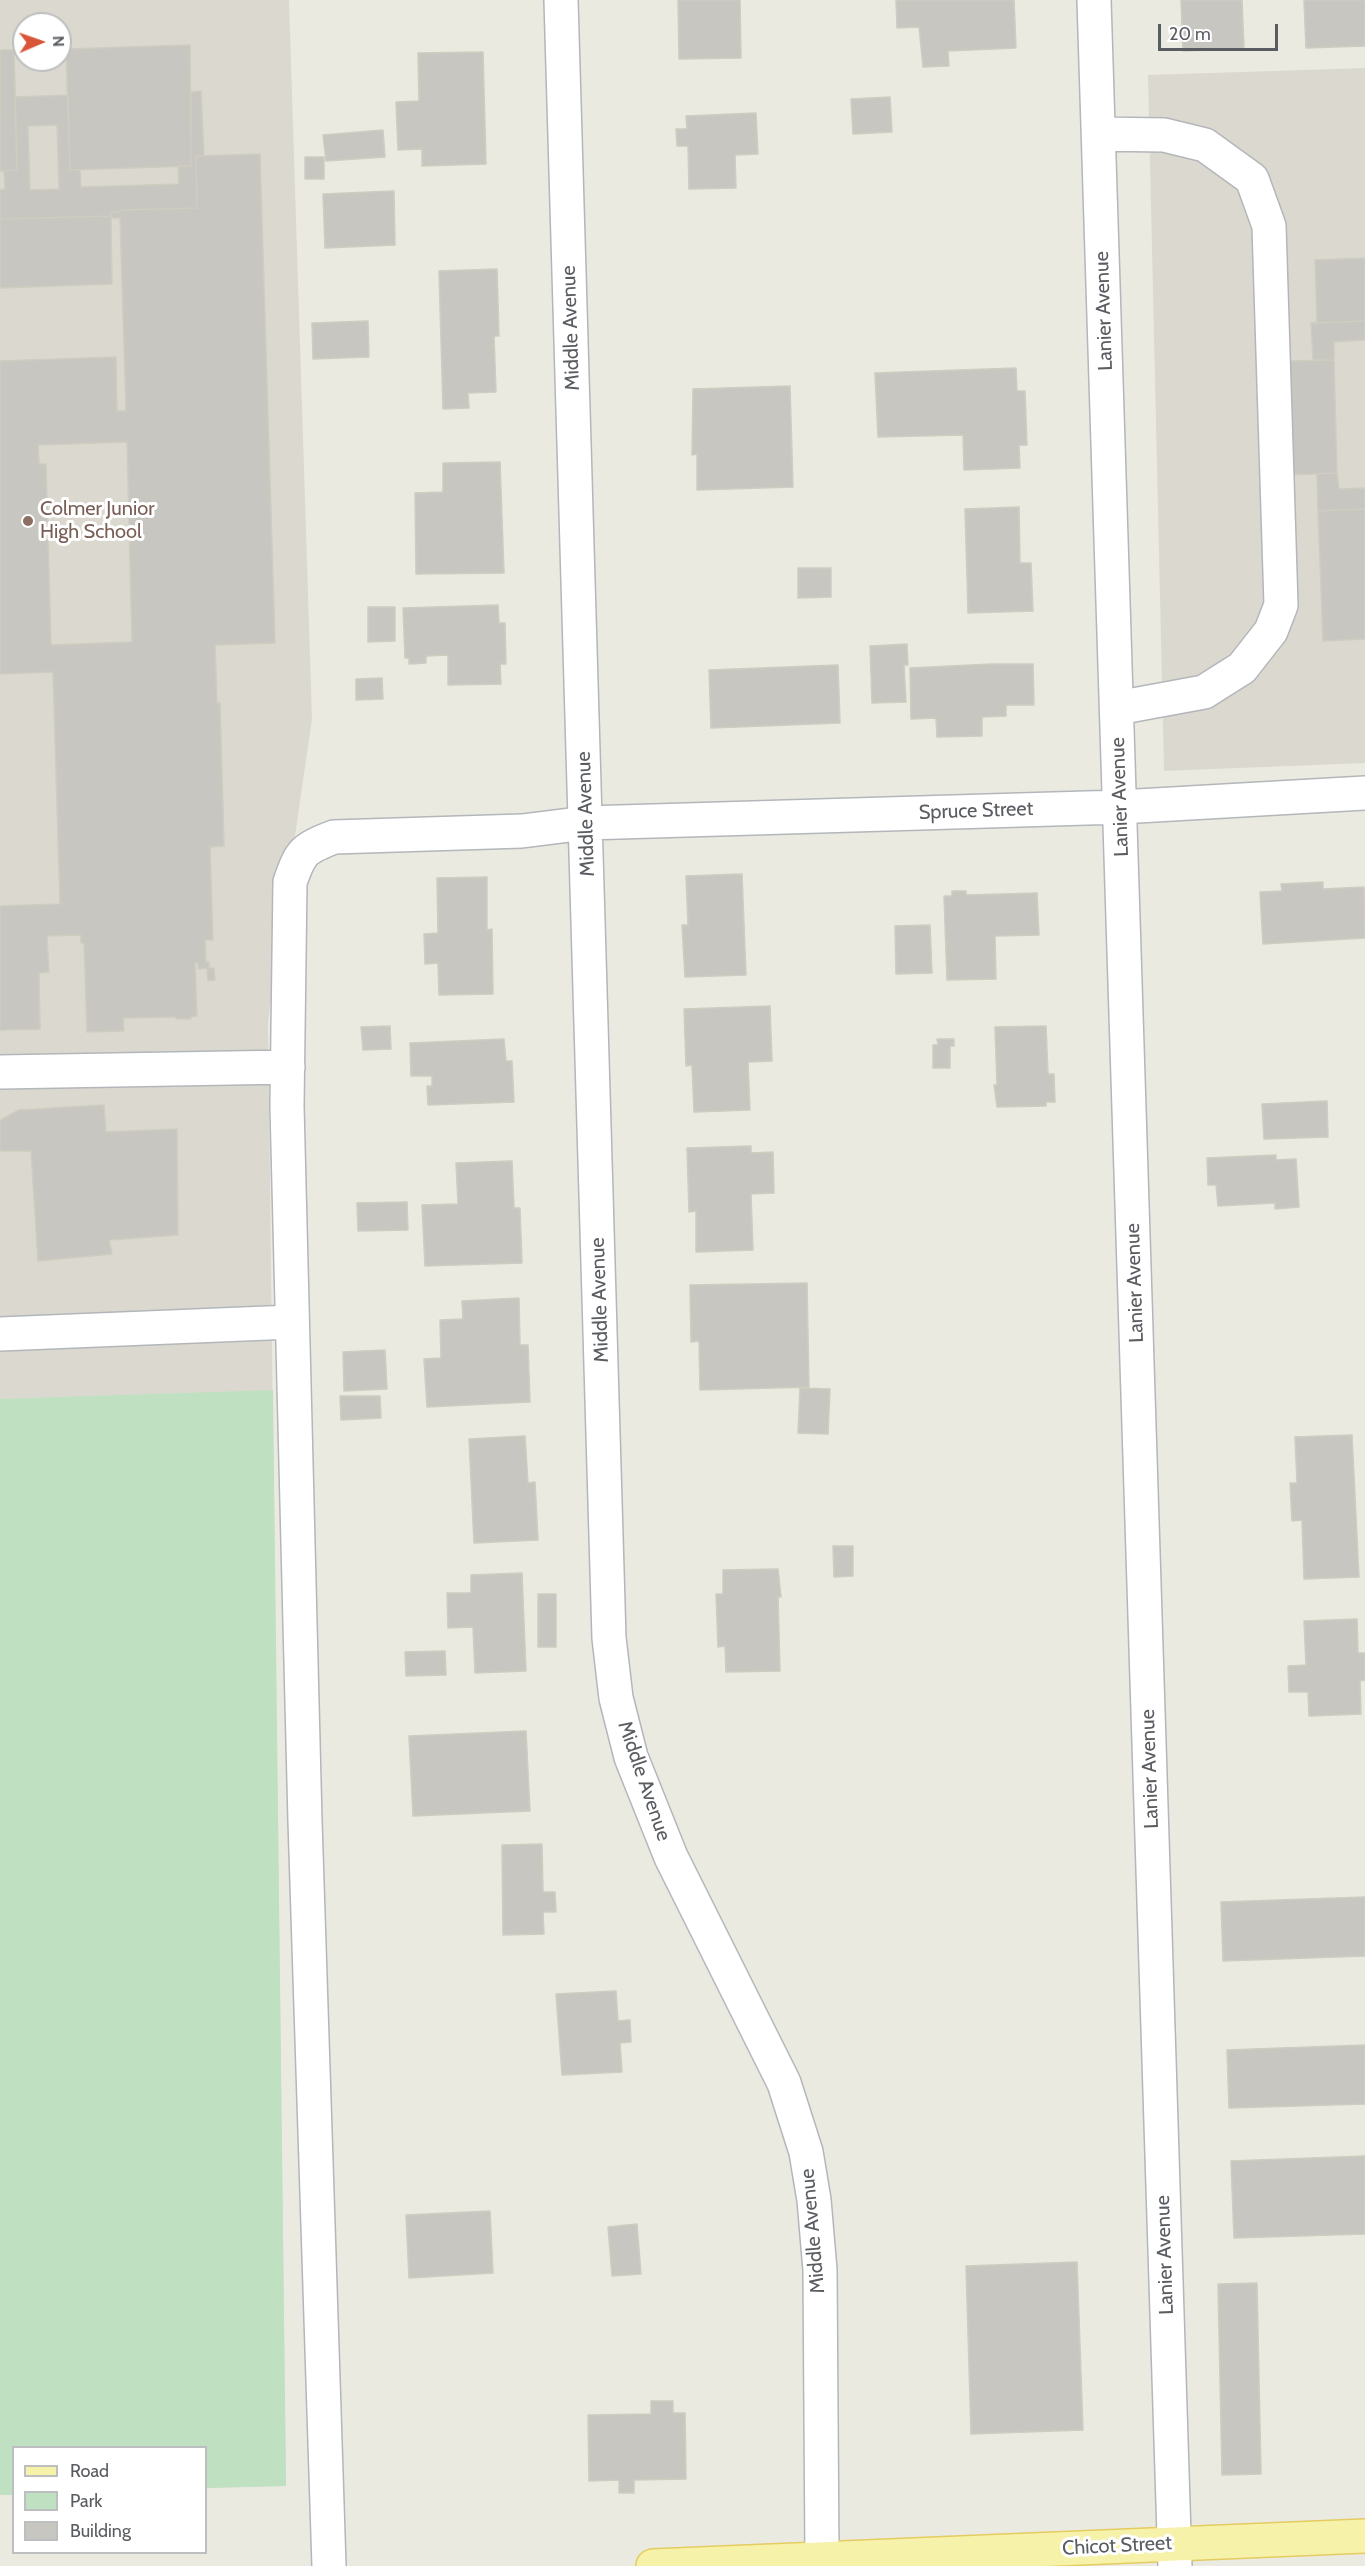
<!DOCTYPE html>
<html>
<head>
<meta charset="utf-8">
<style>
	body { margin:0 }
	#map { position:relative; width:1365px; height:2566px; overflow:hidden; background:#ebeae1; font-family:Cabin,sans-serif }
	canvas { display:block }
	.legend { position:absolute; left:12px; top:2446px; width:195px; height:108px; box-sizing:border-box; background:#fff; border:2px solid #bdbebf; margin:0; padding:8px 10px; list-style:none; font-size:18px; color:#595c60 }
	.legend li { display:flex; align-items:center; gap:12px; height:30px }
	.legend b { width:30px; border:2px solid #bdbebf }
	.north { position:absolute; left:12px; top:12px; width:60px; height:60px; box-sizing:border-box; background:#fff; border:2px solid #bdbebf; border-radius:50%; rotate:88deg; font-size:16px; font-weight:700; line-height:24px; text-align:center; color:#595c60 }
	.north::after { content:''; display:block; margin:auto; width:21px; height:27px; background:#d95539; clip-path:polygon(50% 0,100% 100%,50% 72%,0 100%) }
	.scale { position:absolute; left:1158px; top:24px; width:120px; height:27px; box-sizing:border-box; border:3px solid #595c60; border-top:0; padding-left:8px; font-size:18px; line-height:21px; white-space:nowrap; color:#595c60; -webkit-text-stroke:4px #fff; paint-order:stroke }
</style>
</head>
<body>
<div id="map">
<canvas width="1365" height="2566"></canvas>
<ul class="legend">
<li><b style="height:8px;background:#f7f2a9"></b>Road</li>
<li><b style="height:16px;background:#bfe1c2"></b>Park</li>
<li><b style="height:16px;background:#c8c6c0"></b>Building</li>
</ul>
<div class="north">N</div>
<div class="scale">20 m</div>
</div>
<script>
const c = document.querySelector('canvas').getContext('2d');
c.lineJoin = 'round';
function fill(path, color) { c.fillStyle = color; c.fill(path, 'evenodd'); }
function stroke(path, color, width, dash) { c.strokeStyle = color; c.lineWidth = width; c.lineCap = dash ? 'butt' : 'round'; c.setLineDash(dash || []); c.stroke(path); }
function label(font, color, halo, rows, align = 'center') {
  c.font = font + ' Cabin,sans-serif'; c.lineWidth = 6; c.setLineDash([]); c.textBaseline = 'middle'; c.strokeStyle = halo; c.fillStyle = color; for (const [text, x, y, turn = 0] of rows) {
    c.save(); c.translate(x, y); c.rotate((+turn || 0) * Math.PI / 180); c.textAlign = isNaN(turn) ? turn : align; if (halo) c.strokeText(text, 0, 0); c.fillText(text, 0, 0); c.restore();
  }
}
const education = new Path2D(`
	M 0,0 L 289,0 L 312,719 L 268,1021 L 286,2486 L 206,2488 L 206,2448 L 14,2448 L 13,2495 L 0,2495 ZM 24,24 L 60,24 L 60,60 L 24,60 Z
	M 1365,68 L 1365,763 L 1164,771 L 1148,75 Z`);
const green = new Path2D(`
	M 273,1390 L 286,2486 L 206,2488 L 206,2448 L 14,2448 L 13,2495 L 0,2495 L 0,1399 Z`);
const building = new Path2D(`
	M 678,0 L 740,0 L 741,58 L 679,59 Z
	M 896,0 L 1014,0 L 1016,48 L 948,51 L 949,66 L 923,67 L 919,27 L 897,28 Z
	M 1181,0 L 1242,0 L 1244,49 L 1183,51 Z
	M 1304,0 L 1365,0 L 1365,46 L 1306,48 Z
	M 190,45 L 191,166 L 70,170 L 66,49 Z
	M 0,50 L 14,50 L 17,170 L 0,171 Z
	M 483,52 L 486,164 L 422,166 L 422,149 L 398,150 L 396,102 L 419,101 L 418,53 Z
	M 201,91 L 204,156 L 196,156 L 197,208 L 120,210 L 120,212 L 111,212 L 111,216 L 0,219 L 0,190 L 5,189 L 4,171 L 17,170 L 15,97 L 68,95 L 70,170 L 80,170 L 81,187 L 179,184 L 178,166 L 191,166 L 191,92 ZM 57,125 L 59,189 L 30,190 L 28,126 Z
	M 890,97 L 892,132 L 853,134 L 851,99 Z
	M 756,113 L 758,154 L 735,155 L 736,188 L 689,189 L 688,146 L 677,146 L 676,129 L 687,129 L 686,116 Z
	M 383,130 L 385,157 L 326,161 L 323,135 Z
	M 260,154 L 275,643 L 215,645 L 217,703 L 220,703 L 224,846 L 210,847 L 213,940 L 205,940 L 206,962 L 209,962 L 209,968 L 214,968 L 215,980 L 208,981 L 207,968 L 198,969 L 198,963 L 195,963 L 197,1016 L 191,1017 L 191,1019 L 176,1019 L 176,1017 L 123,1018 L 124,1031 L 87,1032 L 84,943 L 81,943 L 81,935 L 47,936 L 49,972 L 39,973 L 40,1029 L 0,1030 L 0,906 L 60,904 L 53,672 L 0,674 L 0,361 L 116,357 L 117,411 L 126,411 L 120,218 L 111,218 L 112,284 L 0,288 L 0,219 L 111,216 L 111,212 L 120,212 L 120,210 L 197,208 L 196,156 ZM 127,442 L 132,642 L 51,645 L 46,464 L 39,464 L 38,445 Z
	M 305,157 L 324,157 L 324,179 L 305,179 Z
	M 394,191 L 395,245 L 325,248 L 323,194 Z
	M 1365,258 L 1365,321 L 1317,323 L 1315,260 Z
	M 497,269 L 499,336 L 494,336 L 496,392 L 468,393 L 469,408 L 443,409 L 439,271 Z
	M 368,321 L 369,357 L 313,359 L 312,323 Z
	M 1365,321 L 1365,340 L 1334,342 L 1334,360 L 1313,360 L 1311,323 Z
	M 1334,360 L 1337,473 L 1289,475 L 1285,361 Z
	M 1016,368 L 1017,391 L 1025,391 L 1027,445 L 1019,445 L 1020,468 L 964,470 L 963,435 L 878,437 L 875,373 Z
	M 790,386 L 793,487 L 697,490 L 697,454 L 692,455 L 693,389 Z
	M 500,462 L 504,573 L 416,574 L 415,493 L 443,492 L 443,463 Z
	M 1337,473 L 1339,489 L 1365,488 L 1365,509 L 1318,511 L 1317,474 Z
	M 1019,507 L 1020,563 L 1031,563 L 1033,611 L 968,613 L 965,509 Z
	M 1365,509 L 1365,639 L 1323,641 L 1318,511 Z
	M 798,568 L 831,568 L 831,597 L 798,598 Z
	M 498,605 L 499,623 L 505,623 L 506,664 L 500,664 L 501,684 L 448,685 L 448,655 L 426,656 L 426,663 L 409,664 L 409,658 L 405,658 L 403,608 Z
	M 368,607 L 395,607 L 395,641 L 368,642 Z
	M 907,644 L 908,665 L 904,665 L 906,702 L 872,703 L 870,646 Z
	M 991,664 L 1033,664 L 1034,705 L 1006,705 L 1006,716 L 982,717 L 982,736 L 937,737 L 936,718 L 911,719 L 910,668 Z
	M 838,665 L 840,723 L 711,728 L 709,670 Z
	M 382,678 L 383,699 L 356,700 L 356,679 Z
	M 742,874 L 746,975 L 685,977 L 682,925 L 688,925 L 686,876 Z
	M 487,877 L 487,930 L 492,929 L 493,994 L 439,995 L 438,963 L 425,964 L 424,934 L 438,933 L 437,878 Z
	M 1323,882 L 1323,889 L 1364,887 L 1365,938 L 1263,944 L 1260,892 L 1282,891 L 1281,884 Z
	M 952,891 L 966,891 L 966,895 L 1037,893 L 1039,935 L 995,936 L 996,979 L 947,980 L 944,896 L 952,896 Z
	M 930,925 L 932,973 L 896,974 L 895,926 Z
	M 770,1006 L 772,1061 L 748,1062 L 750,1110 L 694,1112 L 692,1065 L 686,1066 L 684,1009 Z
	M 390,1026 L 391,1049 L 363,1050 L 361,1027 Z
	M 1046,1026 L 1048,1074 L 1054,1074 L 1055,1102 L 1046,1102 L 1046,1106 L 997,1107 L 994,1085 L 997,1085 L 995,1027 Z
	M 504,1039 L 506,1061 L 512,1061 L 514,1102 L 428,1105 L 427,1086 L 432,1086 L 432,1076 L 411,1076 L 410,1043 Z
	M 937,1039 L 954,1039 L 954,1046 L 950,1046 L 950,1068 L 933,1068 L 933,1045 L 938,1045 Z
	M 1327,1101 L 1328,1137 L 1264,1139 L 1262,1104 Z
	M 104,1105 L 106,1132 L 177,1129 L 178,1235 L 109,1240 L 112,1254 L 38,1261 L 31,1151 L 0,1151 L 0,1120 L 19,1110 Z
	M 751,1146 L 751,1153 L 773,1152 L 774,1193 L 751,1194 L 753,1250 L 696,1252 L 696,1211 L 689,1212 L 687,1148 Z
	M 1276,1155 L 1276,1160 L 1296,1159 L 1299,1207 L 1275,1209 L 1275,1203 L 1218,1206 L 1216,1185 L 1208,1185 L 1207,1158 Z
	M 512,1161 L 514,1208 L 520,1208 L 522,1263 L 425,1266 L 422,1205 L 458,1204 L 456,1163 Z
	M 407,1202 L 408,1230 L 358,1231 L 357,1203 Z
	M 807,1283 L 809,1387 L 700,1390 L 699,1341 L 691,1342 L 690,1285 Z
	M 519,1298 L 520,1345 L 528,1345 L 530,1402 L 427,1407 L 424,1359 L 441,1358 L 440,1320 L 463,1319 L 462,1301 Z
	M 385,1350 L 387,1389 L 344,1391 L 343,1352 Z
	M 800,1388 L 830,1389 L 828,1434 L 798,1433 Z
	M 340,1396 L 380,1396 L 381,1418 L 341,1420 Z
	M 1352,1435 L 1359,1577 L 1304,1579 L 1302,1520 L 1292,1521 L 1290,1483 L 1297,1483 L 1295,1437 Z
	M 525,1436 L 528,1483 L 535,1482 L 538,1540 L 474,1543 L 469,1439 Z
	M 833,1546 L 853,1546 L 853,1576 L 834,1577 Z
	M 778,1569 L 781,1597 L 778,1597 L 780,1671 L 726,1672 L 725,1646 L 718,1647 L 716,1594 L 723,1594 L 723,1570 Z
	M 522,1573 L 526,1671 L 475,1673 L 473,1627 L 448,1628 L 447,1593 L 471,1593 L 471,1575 Z
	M 538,1594 L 556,1594 L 556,1647 L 538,1647 Z
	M 1357,1619 L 1358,1653 L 1365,1653 L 1365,1680 L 1360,1681 L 1361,1714 L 1309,1716 L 1308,1692 L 1289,1692 L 1288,1666 L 1306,1665 L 1304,1621 Z
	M 445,1651 L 446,1675 L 406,1676 L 405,1652 Z
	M 526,1731 L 530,1811 L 413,1816 L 409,1736 Z
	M 542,1844 L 543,1892 L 555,1892 L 556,1912 L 543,1912 L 544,1934 L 503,1935 L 502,1845 Z
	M 1365,1897 L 1365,1956 L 1223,1961 L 1221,1902 Z
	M 616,1991 L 618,2021 L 630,2020 L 631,2042 L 620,2043 L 622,2072 L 562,2075 L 556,1994 Z
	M 1365,2045 L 1365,2104 L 1229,2108 L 1227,2050 Z
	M 1365,2156 L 1365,2234 L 1234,2238 L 1231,2161 Z
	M 490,2211 L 493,2273 L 409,2278 L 406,2215 Z
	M 637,2224 L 641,2274 L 612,2276 L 608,2227 Z
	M 1077,2262 L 1083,2430 L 971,2434 L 966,2266 Z
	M 1257,2283 L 1261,2474 L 1222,2475 L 1218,2284 Z
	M 651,2401 L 673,2401 L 673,2413 L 685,2413 L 686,2479 L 634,2480 L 634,2493 L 619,2493 L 619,2480 L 589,2481 L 588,2415 L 651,2414 Z`);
const minor = new Path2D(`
	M 561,0 L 609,1638 L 616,1698 L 631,1757 L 671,1857 L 784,2083 L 806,2152 L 814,2200 L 820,2270 L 822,2559
	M 1094,0 L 1175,2566
	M 1099,134 L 1164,135 L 1205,145 L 1252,179 L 1269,226 L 1281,605 L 1271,631 L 1242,668 L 1204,692 L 1117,708
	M 0,1072 L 288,1067
	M 0,1334 L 292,1322
	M 329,2566 L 305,1821 L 287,1106 L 290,882 C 301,851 303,849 334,837 L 522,831 L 586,823 L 1120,807 L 1365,793`);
const major = new Path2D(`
	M 653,2566 L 1365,2536`);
const markers = [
	[28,521,6,"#8d6e63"]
];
const streetNames = [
	["Lanier Avenue",1104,311,-92],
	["Middle Avenue",571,328,-92],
	["Lanier Avenue",1120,797,-92],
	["Spruce Street",976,811,-2],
	["Middle Avenue",586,814,-92],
	["Lanier Avenue",1135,1283,-92],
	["Middle Avenue",600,1300,-92],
	["Lanier Avenue",1150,1769,-92],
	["Middle Avenue",644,1781,71],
	["Middle Avenue",813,2231,-95],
	["Lanier Avenue",1165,2255,-92],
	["Chicot Street",1117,2546,-3]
];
const educationNames = [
	["Colmer Junior",40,509],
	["High School",40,532]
];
fill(education, '#dbd9cf');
fill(green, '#bfe1c2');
fill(building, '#c8c6c0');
stroke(building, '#cfccc0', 1.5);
stroke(minor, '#b3b6ba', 36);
stroke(major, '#e4cc61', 36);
stroke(minor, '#fff', 33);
stroke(major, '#f7f2a9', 33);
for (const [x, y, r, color] of markers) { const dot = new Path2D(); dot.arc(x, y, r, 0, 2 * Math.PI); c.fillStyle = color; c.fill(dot); stroke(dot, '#fff', 2); }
label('20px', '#595c60', '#fff', streetNames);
label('20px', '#785e54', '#fff', educationNames, 'left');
</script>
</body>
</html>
